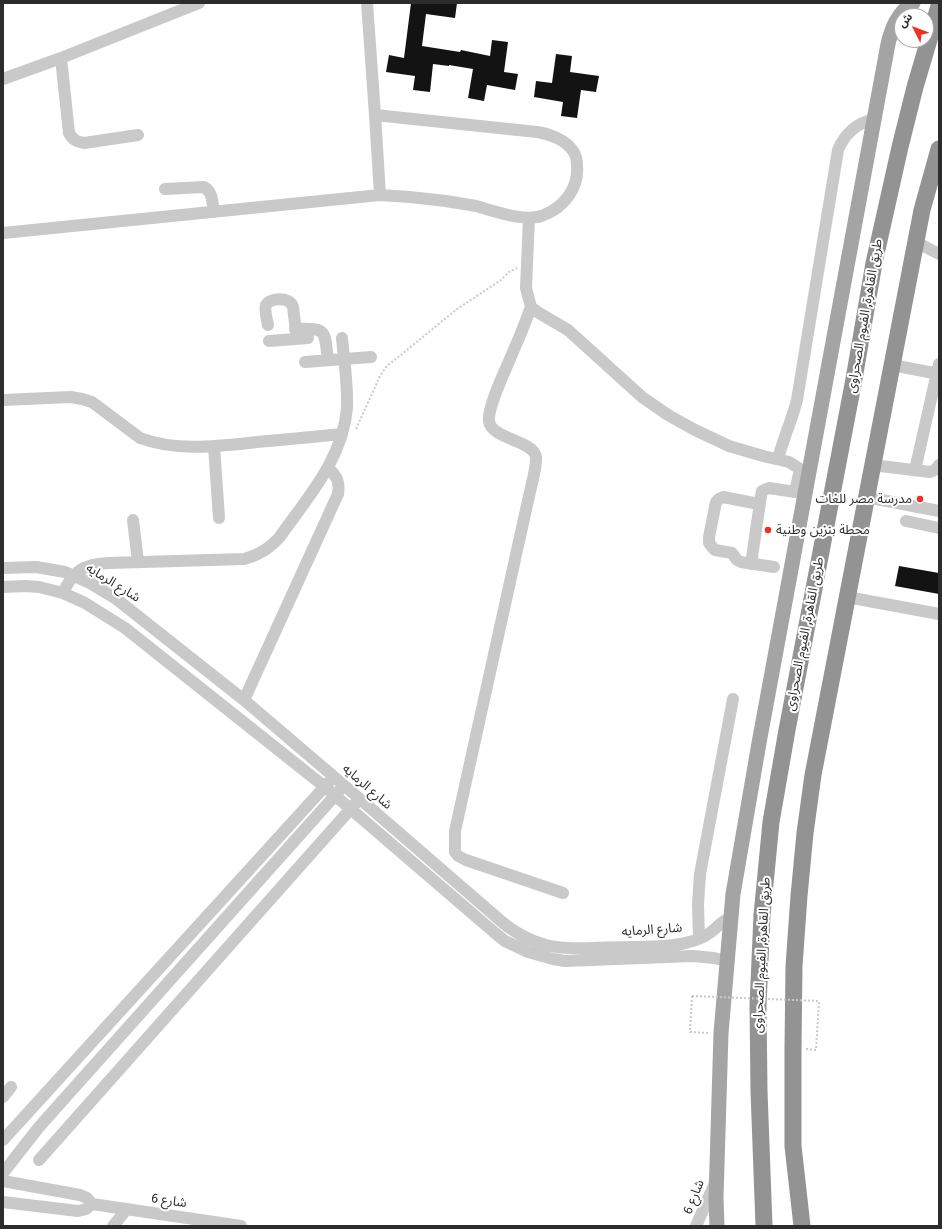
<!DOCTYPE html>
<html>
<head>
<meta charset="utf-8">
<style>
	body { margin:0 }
	#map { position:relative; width:942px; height:1229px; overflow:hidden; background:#fff; font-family:"Fira Sans","Noto Sans Arabic",sans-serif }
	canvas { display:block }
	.frame { position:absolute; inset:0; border:4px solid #2c2c2c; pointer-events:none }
	.north { position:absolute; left:894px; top:8px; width:40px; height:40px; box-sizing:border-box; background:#fff; border:1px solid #ababab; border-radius:50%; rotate:312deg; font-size:11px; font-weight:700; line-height:16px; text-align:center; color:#2c2c2c }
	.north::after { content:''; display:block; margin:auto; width:14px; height:18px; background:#f52e1d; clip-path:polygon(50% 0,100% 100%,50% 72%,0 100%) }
</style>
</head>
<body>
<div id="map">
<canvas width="942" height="1229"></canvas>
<div class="frame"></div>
<div class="north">ش</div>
</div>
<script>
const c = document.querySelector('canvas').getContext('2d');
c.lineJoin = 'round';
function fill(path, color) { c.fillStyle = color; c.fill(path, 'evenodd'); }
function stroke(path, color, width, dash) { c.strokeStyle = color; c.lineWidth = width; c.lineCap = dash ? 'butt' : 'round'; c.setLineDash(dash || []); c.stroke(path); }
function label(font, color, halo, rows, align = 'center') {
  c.font = font + ' "Fira Sans","Noto Sans Arabic",sans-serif'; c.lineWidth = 4; c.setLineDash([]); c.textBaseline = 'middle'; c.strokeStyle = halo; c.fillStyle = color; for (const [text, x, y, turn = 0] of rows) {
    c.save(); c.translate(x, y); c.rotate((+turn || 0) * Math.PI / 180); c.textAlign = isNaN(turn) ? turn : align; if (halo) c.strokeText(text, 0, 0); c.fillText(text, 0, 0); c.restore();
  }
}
const building = new Path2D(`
	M 411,3 L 420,4 L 421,3 L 457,3 L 455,18 L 426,14 L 422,46 L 460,52 L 461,50 L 490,56 L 492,40 L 508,42 L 504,72 L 518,74 L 515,90 L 487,85 L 484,101 L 468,98 L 473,69 L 449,65 L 449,66 L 433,64 L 430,92 L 413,90 L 415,76 L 386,72 L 389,55 L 404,58 Z
	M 556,54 L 572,56 L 570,72 L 599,76 L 596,92 L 581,90 L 577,118 L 561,116 L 563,102 L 534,97 L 536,81 L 552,83 Z
	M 899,566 L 939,573 L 939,594 L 895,586 Z`);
const path = new Path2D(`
	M 356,429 L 380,376 L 386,367 L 457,309 L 501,280 L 509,272 L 517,268
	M 692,996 L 690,1032 L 709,1033
	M 806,1049 L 816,1050 L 819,1001`);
const minor = new Path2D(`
	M 367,3 L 375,115 L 380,195
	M 61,58 L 69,133 C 73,140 77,142 84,143 L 138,135
	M 3,79 L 61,58 L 199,3
	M 165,189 L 204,187 C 213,192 212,202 214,212
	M 529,218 L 526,288 L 531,307 L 539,313 L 568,330 L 642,397 L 668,415 L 695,430 L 729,446 L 763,456 L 789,462 L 800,469 L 809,473
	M 3,233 L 380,195 C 402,196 424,198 446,201 C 456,203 466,204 476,206 C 495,211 526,223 544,215 C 564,207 579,188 577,166 C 577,161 576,155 573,151 C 566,140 550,134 537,132 L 375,115
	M 916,242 L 939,254
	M 531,307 C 526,320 521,334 515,347 C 509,363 487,406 489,421 C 491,439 533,440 536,457 C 537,466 531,487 529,496 L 455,831 L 455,852 L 458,856 L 466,860 L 563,893
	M 268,325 C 267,319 264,310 266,305 C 271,297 290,297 293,307 L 297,339
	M 295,329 C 328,328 324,330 328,360
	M 269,341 L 308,338
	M 305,362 L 371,357
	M 892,365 L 939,374
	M 3,400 L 71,397 L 82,399 L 92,402 L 140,438 C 177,452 219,446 257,442 C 286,439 314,437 342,434
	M 214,446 L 219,518
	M 778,459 C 783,439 792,420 797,400 L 838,150 C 845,133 857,123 874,119
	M 872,465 L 930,472 L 935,470 L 939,465
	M 915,470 L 939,364
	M 866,497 L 939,511
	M 759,504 L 723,497 L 719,499 L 716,502 L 709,537 L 709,543 L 713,548 L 715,550 L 732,553 L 737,560 L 741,562 L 774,567
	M 133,520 L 138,562
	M 906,521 L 939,528
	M 751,564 L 761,496 L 762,491 L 769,488 L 795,492 L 800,469
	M 3,568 L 36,567 L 65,572 L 90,583 L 115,598 L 244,700 L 360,799 L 494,915 C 509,929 526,940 546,945 C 570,951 604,947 628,947 C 648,946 670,948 689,942 C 697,940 705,937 711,932 C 718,927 722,920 731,918
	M 3,587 L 26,586 L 39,587 L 63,593 L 85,603 L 125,628 L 325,787 L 495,933 L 505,941 L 528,952 L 553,959 L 565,961 L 693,956 L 714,958 L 727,961
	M 63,593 C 73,570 85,564 109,563 L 244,559 C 259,555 268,549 279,538 C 307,498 343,459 347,408 C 348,384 344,361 342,338
	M 847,597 L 939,614
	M 244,700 L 338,494 C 340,482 337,476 328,468
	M 699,939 L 698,904 L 700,874 L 733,699
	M 3,1097 L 11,1087
	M 3,1140 L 329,782
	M 39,1160 L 355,804
	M 3,1173 L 39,1127 L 339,791
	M 3,1181 L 80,1195 L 87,1198 L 92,1204 L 241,1226
	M 3,1202 L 78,1211 L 86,1209 L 92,1204
	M 113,1226 L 127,1209
	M 696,1226 L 715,1183`);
const major = new Path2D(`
	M 717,1226 L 716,1198 L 721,1033 L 733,894 L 759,743 L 888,44 C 892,27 898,13 913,3`);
const highway = new Path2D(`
	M 764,1226 L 759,1091 L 758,1005 L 762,915 L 771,822 L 787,730 L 854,379 L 874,263 L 900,147 L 915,87 L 939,6
	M 802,1226 L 793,1146 L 793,1047 L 794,966 L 799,896 L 805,833 L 813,775 L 922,210 L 939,149`);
const pathBridge = new Path2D(`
	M 692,996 L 819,1001`);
const markers = [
	[920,499,4,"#f52e1d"],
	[768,530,4,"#f52e1d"]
];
const streetNames = [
	["طريق القاهرة, الفيوم الصحراوى",865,316,-80],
	["شارع الرمايه",113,583,32],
	["طريق القاهرة, الفيوم الصحراوى",805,634,-79],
	["شارع الرمايه",367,787,41],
	["شارع الرمايه",652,930,-4],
	["طريق القاهرة, الفيوم الصحراوى",762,955,-87],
	["شارع 6",694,1197,-68],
	["شارع 6",169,1201,8]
];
const poiNames = [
	["مدرسة مصر للغات",912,499],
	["محطة بنزين وطنية",776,530,"left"]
];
fill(building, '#131313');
stroke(path, '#c9c9c9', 2, [2, 2]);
stroke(minor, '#c9c9c9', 12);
stroke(major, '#a4a4a4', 15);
stroke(highway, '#939393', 17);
stroke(pathBridge, '#c9c9c9', 2, [2, 2]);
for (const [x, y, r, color] of markers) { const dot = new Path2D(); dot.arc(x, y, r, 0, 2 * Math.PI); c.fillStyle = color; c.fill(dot); stroke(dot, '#fff', 1.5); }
label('13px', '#2c2c2c', '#fff', streetNames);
label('13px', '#2c2c2c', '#fff', poiNames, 'right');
</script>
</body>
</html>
